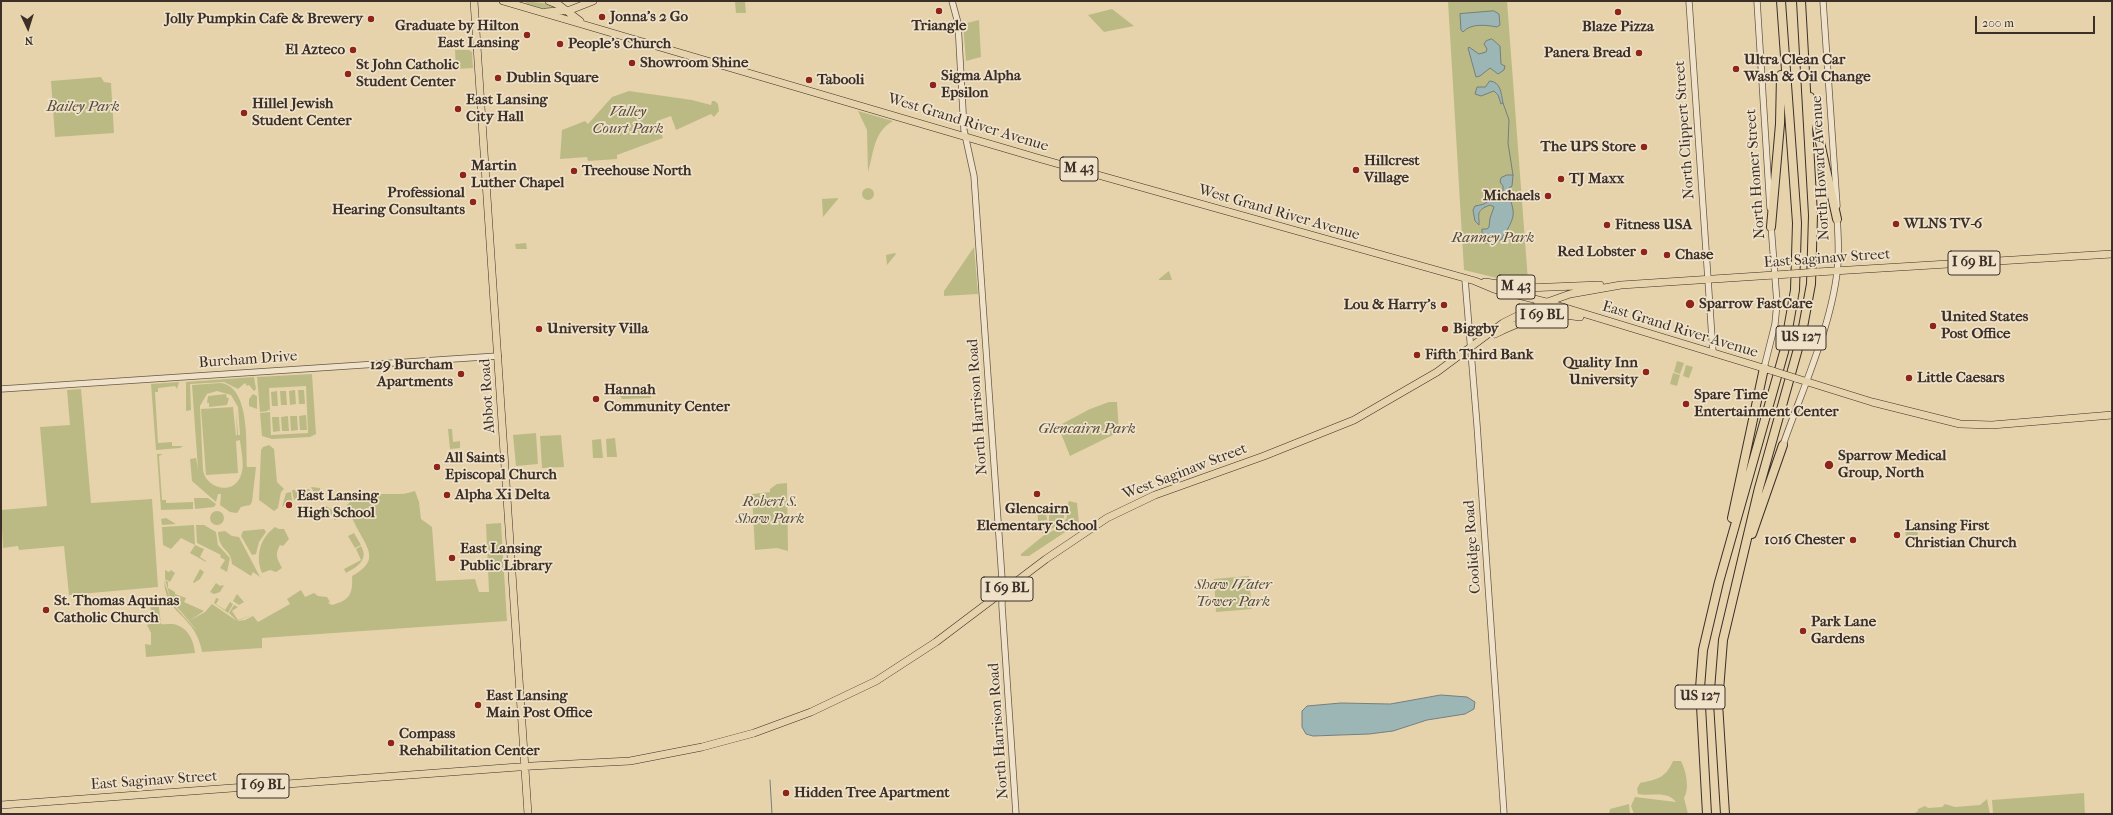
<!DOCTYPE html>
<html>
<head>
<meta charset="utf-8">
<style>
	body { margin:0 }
	#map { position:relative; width:2113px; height:815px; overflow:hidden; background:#e6d3ac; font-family:"IM FELL French Canon",serif }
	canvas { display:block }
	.frame { position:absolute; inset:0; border:2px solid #3b2f28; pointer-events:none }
	.north { position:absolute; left:8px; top:8px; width:40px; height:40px; -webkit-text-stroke:3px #efe2c9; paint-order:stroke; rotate:176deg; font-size:11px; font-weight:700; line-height:16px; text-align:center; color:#3b2f28 }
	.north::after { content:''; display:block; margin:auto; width:14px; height:18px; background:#3b2f28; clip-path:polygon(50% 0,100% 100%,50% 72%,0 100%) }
	.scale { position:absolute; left:1975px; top:16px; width:120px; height:18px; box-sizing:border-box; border:2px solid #3b2f28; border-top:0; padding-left:5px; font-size:12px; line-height:14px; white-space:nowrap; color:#3b2f28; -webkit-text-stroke:3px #efe2c9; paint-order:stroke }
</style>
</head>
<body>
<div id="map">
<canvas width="2113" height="815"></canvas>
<div class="frame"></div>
<div class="north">N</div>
<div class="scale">200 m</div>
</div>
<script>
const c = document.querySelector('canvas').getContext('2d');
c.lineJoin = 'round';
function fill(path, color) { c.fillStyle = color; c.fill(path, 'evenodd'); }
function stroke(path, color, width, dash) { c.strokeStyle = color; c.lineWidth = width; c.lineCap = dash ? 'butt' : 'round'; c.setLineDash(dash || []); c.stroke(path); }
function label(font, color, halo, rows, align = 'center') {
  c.font = font + ' "IM FELL French Canon",serif'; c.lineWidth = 3.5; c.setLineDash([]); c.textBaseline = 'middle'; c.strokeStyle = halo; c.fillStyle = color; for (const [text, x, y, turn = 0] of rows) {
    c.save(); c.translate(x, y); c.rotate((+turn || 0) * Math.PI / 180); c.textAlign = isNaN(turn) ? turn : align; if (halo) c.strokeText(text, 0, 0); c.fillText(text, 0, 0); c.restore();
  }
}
const green = new Path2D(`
	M 526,1 L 549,4 L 558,9 L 541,8 L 526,4 Z
	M 1448,1 L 1507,1 L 1528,281 L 1501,279 L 1464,270 Z
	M 735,2 L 745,2 L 746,13 L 736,13 Z
	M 1112,9 L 1134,26 L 1104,32 L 1088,15 Z
	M 979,20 L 981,57 L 966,61 L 963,24 Z
	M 455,50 L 469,50 L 472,52 L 473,68 L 456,69 Z
	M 101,77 L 104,82 L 111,83 L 114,133 L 55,137 L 51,81 Z
	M 629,91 L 692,100 L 711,105 L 712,101 L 715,101 L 718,104 L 719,111 L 714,117 L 711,114 L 676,130 L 671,116 L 657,121 L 663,138 L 617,155 L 617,159 L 588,161 L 587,157 L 560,159 L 562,130 L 585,121 L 588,124 L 612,97 Z
	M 858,111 L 893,121 C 873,132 874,153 868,172 L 867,130 Z
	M862 194a6 6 0 1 1 12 0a6 6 0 1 1-12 0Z
	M 838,198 L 838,199 L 823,217 L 822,199 Z
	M 526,243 L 527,249 L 516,249 L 515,244 Z
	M 974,247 L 978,294 L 944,296 L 944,291 Z
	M 895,253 L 896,254 L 887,265 L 886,255 Z
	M 1169,271 L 1172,280 L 1159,280 L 1159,279 Z
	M 1677,361 L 1684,363 L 1680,374 L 1674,372 Z
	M 1686,365 L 1693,367 L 1689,378 L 1683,376 Z
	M 1673,373 L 1680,375 L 1677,386 L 1670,384 Z
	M 312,374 L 316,434 L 310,437 L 272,439 L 262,436 L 260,413 L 270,412 L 271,435 L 308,433 L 306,386 L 269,388 L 270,411 L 268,409 L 268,411 L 260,412 L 257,377 Z
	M 254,377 L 256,389 L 254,391 L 249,385 L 247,386 L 245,383 L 238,389 L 224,382 L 190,384 L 191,410 L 186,411 L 186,382 Z
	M 179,382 L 177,389 L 175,386 L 158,388 L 158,392 L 155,392 L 158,443 L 172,442 L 172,446 L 183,446 L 180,448 L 156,450 L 151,384 Z
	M 220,383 C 250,385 246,444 247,467 L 256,467 L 252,502 L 250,505 L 241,507 L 237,513 L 230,512 L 220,505 L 221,494 L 218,494 L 216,502 L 192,481 L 190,459 L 196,458 L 198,469 L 192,385 ZM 217,391 L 231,395 L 238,407 L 240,435 L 238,435 L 236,410 L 237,435 L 236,436 L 233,407 L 201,409 L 206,475 L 238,473 L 236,441 L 240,440 C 241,451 245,465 241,475 C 234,496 206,489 203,470 L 200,406 L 207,394 Z
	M 650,385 L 651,398 L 622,399 L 618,393 L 618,387 Z
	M 81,389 L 91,503 L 152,499 L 158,587 L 69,595 L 64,546 L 19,550 L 18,546 L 3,548 L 1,510 L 47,506 L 40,427 L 70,425 L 67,390 Z
	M 295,390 L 296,404 L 290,405 L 289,391 Z
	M 298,390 L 304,390 L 305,404 L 299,404 Z
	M 277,391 L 278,406 L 272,406 L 271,392 Z
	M 280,391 L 286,391 L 287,405 L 281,405 Z
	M 226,394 L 227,398 L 229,398 L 227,405 L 209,407 L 209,403 L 207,403 L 208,396 Z
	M 253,394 L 257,396 L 257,409 L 249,406 L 249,399 Z
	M 1109,402 L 1117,402 L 1119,432 L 1070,456 L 1058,426 L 1090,409 Z
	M 306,415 L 307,430 L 300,430 L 299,416 Z
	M 288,416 L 289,431 L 282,431 L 281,417 Z
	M 290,416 L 297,416 L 298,430 L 291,431 Z
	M 272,417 L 279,417 L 280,431 L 273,432 Z
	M 448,429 L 452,429 L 453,442 L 460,441 L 460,448 L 450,449 Z
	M 536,433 L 538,464 L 516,466 L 513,435 Z
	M 561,435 L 564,467 L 542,468 L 540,436 Z
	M 615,438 L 617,457 L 607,457 L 606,439 Z
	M 601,439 L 603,458 L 593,458 L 592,440 Z
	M 269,445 L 274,449 L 277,482 L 284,489 L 281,492 L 278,508 L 274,511 L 259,500 L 261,450 L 263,447 Z
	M 157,454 L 163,454 L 159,456 L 162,500 L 166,500 L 166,503 L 193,502 L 193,509 L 161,510 Z
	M 787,483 L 788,551 L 777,548 L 755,550 L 752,494 L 770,492 L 770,489 L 777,484 Z
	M 311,487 L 320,488 L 321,498 L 319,502 Z
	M 309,489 L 310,491 L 294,500 L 292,490 Z
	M 415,491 L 419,502 L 421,519 L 432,527 L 436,581 L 475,579 L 479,592 L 489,592 L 486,524 L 501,523 L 507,621 L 262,638 L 262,648 L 202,652 C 201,646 199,640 196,634 C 184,612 166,610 164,581 L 172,603 L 198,632 L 189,621 L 205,612 L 212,604 L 237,621 L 245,620 L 253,616 L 258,622 L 290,604 L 287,599 L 301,590 L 305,597 L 314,593 L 318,596 L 327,597 L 330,602 L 328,603 L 332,605 C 350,600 353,594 352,576 C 378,562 370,551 358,530 C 354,523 351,513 344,509 C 357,489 379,495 400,494 C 405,494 410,492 415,491 Z
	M 291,492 L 292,500 L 282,507 L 286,493 Z
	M 194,498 L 208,498 L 216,504 L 214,507 L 195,509 Z
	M 1069,501 L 1077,503 L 1079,523 L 1029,556 L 1021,556 L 1021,554 L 1043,536 L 1062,526 L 1067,517 L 1066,508 Z
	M 1045,505 L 1047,520 L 1038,521 L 1037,506 Z
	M 324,506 L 326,506 L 342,516 L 335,520 Z
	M 1058,506 L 1064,512 L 1064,518 L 1056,523 L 1055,527 L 1042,533 L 1039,526 L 1049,521 L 1049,510 L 1052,507 Z
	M210 518a7 7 0 1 1 14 0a7 7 0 1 1-14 0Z
	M 166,518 L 176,524 L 162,525 L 161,519 Z
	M 194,525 L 195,545 L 181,538 L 171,549 L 163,545 L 162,527 Z
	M 196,525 L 204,525 L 216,532 L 218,545 L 230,558 L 227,572 L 220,568 L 225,560 L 220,557 L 221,555 L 197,543 Z
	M 275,527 L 279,529 L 284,529 L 289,539 L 283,546 L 280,545 C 274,556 278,559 282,568 L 276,572 L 270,570 L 262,573 C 255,556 260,538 275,527 Z
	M 1917,527 L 1918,537 L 1906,537 L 1905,528 Z
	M 264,529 L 266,532 L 259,542 L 256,554 L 252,555 L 241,536 L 243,531 Z
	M 225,531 L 232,536 L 239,537 L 260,577 L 253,572 L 251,576 L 232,564 C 231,548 219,552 218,532 Z
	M 354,533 L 361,545 L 355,548 L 348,536 Z
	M 195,545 L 204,549 L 200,557 L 206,561 L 206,562 L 190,553 Z
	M 361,546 C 369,560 357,567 346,573 L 344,569 L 361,560 L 356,549 Z
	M 200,569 L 204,572 L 200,579 L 194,583 L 193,582 Z
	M 165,570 L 169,572 L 171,570 L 175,573 L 170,582 L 165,579 Z
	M 1249,576 L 1252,609 L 1216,612 L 1214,579 Z
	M 165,580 L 168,582 L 168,588 L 175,592 L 175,594 L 186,598 L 184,602 L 204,611 L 189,621 L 171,600 Z
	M 216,583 L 220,586 L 224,585 L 220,592 L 214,594 L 210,592 Z
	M 237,594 L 244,602 L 239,605 L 233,601 Z
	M 216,598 L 219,599 L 216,604 L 225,610 L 230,602 L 233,604 L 228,613 L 214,603 Z
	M 153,600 L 158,600 L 161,624 C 166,625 172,623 177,625 C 189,629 194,642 195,653 L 146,657 L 145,644 L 151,645 L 151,633 L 147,625 L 152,623 L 150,601 Z
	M 234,605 L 238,607 L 232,611 L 238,620 L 252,615 L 237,621 L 229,613 Z
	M 1673,761 L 1681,761 C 1686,771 1690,788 1684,798 L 1688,814 L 1634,814 L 1631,806 L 1635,797 L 1676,802 C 1666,790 1651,797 1638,794 L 1637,789 L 1640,783 C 1657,779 1665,779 1673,761 Z
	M 2084,793 L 2085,814 L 1993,814 L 1992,800 Z
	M 1987,799 L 1990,814 L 1913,814 L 1918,811 L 1918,809 L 1925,806 L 1928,808 L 1942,807 L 1945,804 L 1955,807 L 1980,805 Z
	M 1629,804 L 1630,814 L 1609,814 L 1610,809 Z`);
const water = new Path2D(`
	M 1494,11 L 1499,14 L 1500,25 L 1497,27 C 1486,25 1471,23 1463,32 L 1461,30 L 1460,14 Z
	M 1492,39 L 1500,46 L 1501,64 L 1505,66 L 1504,70 L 1498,74 L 1490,68 L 1480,76 L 1476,77 L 1468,48 L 1469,47 L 1479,54 L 1486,52 L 1487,49 L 1484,44 L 1486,41 Z
	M 1490,81 C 1501,82 1501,93 1503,103 L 1501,104 L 1498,95 L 1494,91 L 1481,96 L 1475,94 L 1477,87 L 1485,87 Z
	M 1507,175 L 1513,175 L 1512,186 L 1509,188 C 1508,197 1512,202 1513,210 C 1515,220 1506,231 1501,240 L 1492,243 L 1484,243 L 1482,240 L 1482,229 L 1487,229 L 1489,227 L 1490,218 L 1494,207 L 1490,205 C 1474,211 1480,216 1479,225 L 1475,221 L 1473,210 L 1475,206 C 1487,204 1486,203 1493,196 C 1496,194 1500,194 1503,192 L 1503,186 L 1500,182 L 1501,178 Z
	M 1441,695 L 1467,697 L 1475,702 L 1474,709 L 1465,714 L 1427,720 L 1393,731 L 1369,734 L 1313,736 L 1306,734 L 1302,727 L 1302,711 L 1307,706 L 1341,703 L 1390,704 Z`);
const stream = new Path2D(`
	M 1503,103 L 1509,120 L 1508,143 L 1513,175
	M 770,780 L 772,814`);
const minor = new Path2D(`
	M 952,1 L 958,23 L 964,130 L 974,176 L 1002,579 L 1002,606 L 1016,814
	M 1689,1 L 1713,353
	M 1757,1 L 1770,208
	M 1823,1 L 1837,206
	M 1465,279 L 1477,425 L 1504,814
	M 1764,368 L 1775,324 L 1777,303 L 1771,225
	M 1,389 L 498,356
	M 1783,445 C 1802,390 1834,321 1838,262 C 1839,247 1838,232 1837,217`);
const major = new Path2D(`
	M 474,1 L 528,814
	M 503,1 L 1041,159 L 1475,281 L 1494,289 L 1546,302 L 1773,371
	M 549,1 L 559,5 L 580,21
	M 546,12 L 570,10 L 593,1
	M 1817,272 L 2112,254
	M 1485,282 L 1526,288 L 1600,285
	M 1495,334 C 1523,320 1548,312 1580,317
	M 1795,378 L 1872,402 L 1960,424 L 1992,425 L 2112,415
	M 1,805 L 532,766 L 630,761 L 702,747 L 754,733 L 811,712 L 876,681 L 936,642 L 1046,559 L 1107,518 L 1155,495 L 1264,456 L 1354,420 L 1437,372 L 1503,323 L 1539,305 L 1570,294 L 1621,285 L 1790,274`);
const highway = new Path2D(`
	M 1810,97 L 1837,219
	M 1771,227 L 1780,124 L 1781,75
	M 1732,518 L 1764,368
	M 1752,534 L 1783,445
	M 1707,814 L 1700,688 L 1703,650 L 1719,582 L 1784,352 L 1795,290 L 1797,223 L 1781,1
	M 1725,814 L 1718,703 L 1723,640 L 1759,488 L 1801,338 L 1811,284 L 1813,215 L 1801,1`);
const majorBridge = new Path2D(`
	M 1790,274 L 1817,272
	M 1773,371 L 1795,378`);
const markers = [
	[939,11,4,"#8f2418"],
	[1618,12,4,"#8f2418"],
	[602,17,4,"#8f2418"],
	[371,19,4,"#8f2418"],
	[527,35,4,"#8f2418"],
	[560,44,4,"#8f2418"],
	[353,50,4,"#8f2418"],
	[1639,53,4,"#8f2418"],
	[632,63,4,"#8f2418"],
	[1736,69,4,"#8f2418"],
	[348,74,4,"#8f2418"],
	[498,78,4,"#8f2418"],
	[809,80,4,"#8f2418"],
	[933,85,4,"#8f2418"],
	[458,109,4,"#8f2418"],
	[244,113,4,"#8f2418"],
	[1644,147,4,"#8f2418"],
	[1356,170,4,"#8f2418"],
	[574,171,4,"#8f2418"],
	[463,175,4,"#8f2418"],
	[1561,179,4,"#8f2418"],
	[1548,196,4,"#8f2418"],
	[473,202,4,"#8f2418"],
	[1896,224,4,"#8f2418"],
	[1607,225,4,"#8f2418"],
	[1644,252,4,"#8f2418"],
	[1667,255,4,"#8f2418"],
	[1690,304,5,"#8f2418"],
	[1444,305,4,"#8f2418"],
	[1933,326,4,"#8f2418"],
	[539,329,4,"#8f2418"],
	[1445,329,4,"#8f2418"],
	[1417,355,4,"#8f2418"],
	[1646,372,4,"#8f2418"],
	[461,374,4,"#8f2418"],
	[1909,378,4,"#8f2418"],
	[596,399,4,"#8f2418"],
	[1686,404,4,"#8f2418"],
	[1829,465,5,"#8f2418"],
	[437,467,4,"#8f2418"],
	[1037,494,4,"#8f2418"],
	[447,495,4,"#8f2418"],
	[289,505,4,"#8f2418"],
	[1897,535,4,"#8f2418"],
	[1853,540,4,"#8f2418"],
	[452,558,4,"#8f2418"],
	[46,610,4,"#8f2418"],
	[1803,631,4,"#8f2418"],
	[478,705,4,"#8f2418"],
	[391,743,4,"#8f2418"],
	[786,793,4,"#8f2418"]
];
const shields = [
	[1079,169,38],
	[1974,263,52],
	[1516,287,38],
	[1542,316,52],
	[1801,338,50],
	[1007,589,52],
	[1700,697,50],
	[263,786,52]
];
const shieldNames = [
	["M 43",1079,169],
	["I 69 BL",1974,263],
	["M 43",1516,287],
	["I 69 BL",1542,316],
	["US 127",1801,338],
	["I 69 BL",1007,589],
	["US 127",1700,697],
	["I 69 BL",263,786]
];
const poiNames = [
	["Jonna's 2 Go",610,17],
	["Jolly Pumpkin Cafe & Brewery",363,19,"right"],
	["Graduate by Hilton",519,26,"right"],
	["East Lansing",519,43,"right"],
	["Triangle",939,26,"center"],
	["Blaze Pizza",1618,27,"center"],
	["People's Church",568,44],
	["El Azteco",345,50,"right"],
	["Panera Bread",1631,53,"right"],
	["Ultra Clean Car",1744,60],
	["Wash & Oil Change",1744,77],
	["Showroom Shine",640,63],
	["St John Catholic",356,65],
	["Student Center",356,82],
	["Sigma Alpha",941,76],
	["Epsilon",941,93],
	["Dublin Square",506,78],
	["Tabooli",817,80],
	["East Lansing",466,100],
	["City Hall",466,117],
	["Hillel Jewish",252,104],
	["Student Center",252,121],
	["The UPS Store",1636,147,"right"],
	["Hillcrest",1364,161],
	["Village",1364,178],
	["Martin",471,166],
	["Luther Chapel",471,183],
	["Treehouse North",582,171],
	["TJ Maxx",1569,179],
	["Professional",465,193,"right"],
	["Hearing Consultants",465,210,"right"],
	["Michaels",1540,196,"right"],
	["WLNS TV-6",1904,224],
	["Fitness USA",1615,225],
	["Red Lobster",1636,252,"right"],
	["Chase",1675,255],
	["Sparrow FastCare",1699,304],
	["Lou & Harry's",1436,305,"right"],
	["United States",1941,317],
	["Post Office",1941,334],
	["University Villa",547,329],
	["Biggby",1453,329],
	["Fifth Third Bank",1425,355],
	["Quality Inn",1638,363,"right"],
	["University",1638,380,"right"],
	["129 Burcham",453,365,"right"],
	["Apartments",453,382,"right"],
	["Little Caesars",1917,378],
	["Hannah",604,390],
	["Community Center",604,407],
	["Spare Time",1694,395],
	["Entertainment Center",1694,412],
	["Sparrow Medical",1838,456],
	["Group, North",1838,473],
	["All Saints",445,458],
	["Episcopal Church",445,475],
	["Alpha Xi Delta",455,495],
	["East Lansing",297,496],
	["High School",297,513],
	["Glencairn",1037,509,"center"],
	["Elementary School",1037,526,"center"],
	["Lansing First",1905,526],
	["Christian Church",1905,543],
	["1016 Chester",1845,540,"right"],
	["East Lansing",460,549],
	["Public Library",460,566],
	["St. Thomas Aquinas",54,601],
	["Catholic Church",54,618],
	["Park Lane",1811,622],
	["Gardens",1811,639],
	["East Lansing",486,696],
	["Main Post Office",486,713],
	["Compass",399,734],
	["Rehabilitation Center",399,751],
	["Hidden Tree Apartment",794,793]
];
const parkNames = [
	["Bailey Park",83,107],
	["Valley",628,112],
	["Court Park",628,129],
	["Ranney Park",1493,238],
	["Glencairn Park",1087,429],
	["Robert S.",770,502],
	["Shaw Park",770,519],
	["Shaw Water",1233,585],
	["Tower Park",1233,602]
];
const streetNames = [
	["West Grand River Avenue",968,123,17],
	["North Clippert Street",1685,130,-94],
	["North Howard Avenue",1821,168,-93],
	["North Homer Street",1756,174,-94],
	["West Grand River Avenue",1279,213,16],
	["East Saginaw Street",1827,259,-4],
	["East Grand River Avenue",1680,330,17],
	["Burcham Drive",248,360,-4],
	["Abbot Road",488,396,-94],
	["North Harrison Road",978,407,-94],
	["West Saginaw Street",1185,472,-21],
	["Coolidge Road",1473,547,-94],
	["North Harrison Road",999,731,-94],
	["East Saginaw Street",154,781,-4]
];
fill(green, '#bcba84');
fill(water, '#9cb5b5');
stroke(water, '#757f7d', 1);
stroke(stream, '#757f7d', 1);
stroke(minor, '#665849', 7);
stroke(major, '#3b2f28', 8);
stroke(highway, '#3b2f28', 10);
stroke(minor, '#efe2c9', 5.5);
stroke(major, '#e6d3ac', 7);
stroke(highway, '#e6d3ac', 8);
stroke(majorBridge, '#3b2f28', 8, []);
stroke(majorBridge, '#e6d3ac', 7);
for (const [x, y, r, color] of markers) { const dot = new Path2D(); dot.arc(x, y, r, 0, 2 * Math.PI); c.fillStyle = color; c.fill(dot); stroke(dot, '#efe2c9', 1.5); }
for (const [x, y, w] of shields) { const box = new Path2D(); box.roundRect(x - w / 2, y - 12, w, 24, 3); c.fillStyle = '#efe2c9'; c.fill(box); stroke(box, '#3b2f28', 1); }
label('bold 14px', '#3b2f28', null, shieldNames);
label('bold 15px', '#3b2f28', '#efe2c9', poiNames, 'left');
label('italic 15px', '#554b3a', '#efe2c9', parkNames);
label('15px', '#3b2f28', '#efe2c9', streetNames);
</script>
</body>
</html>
